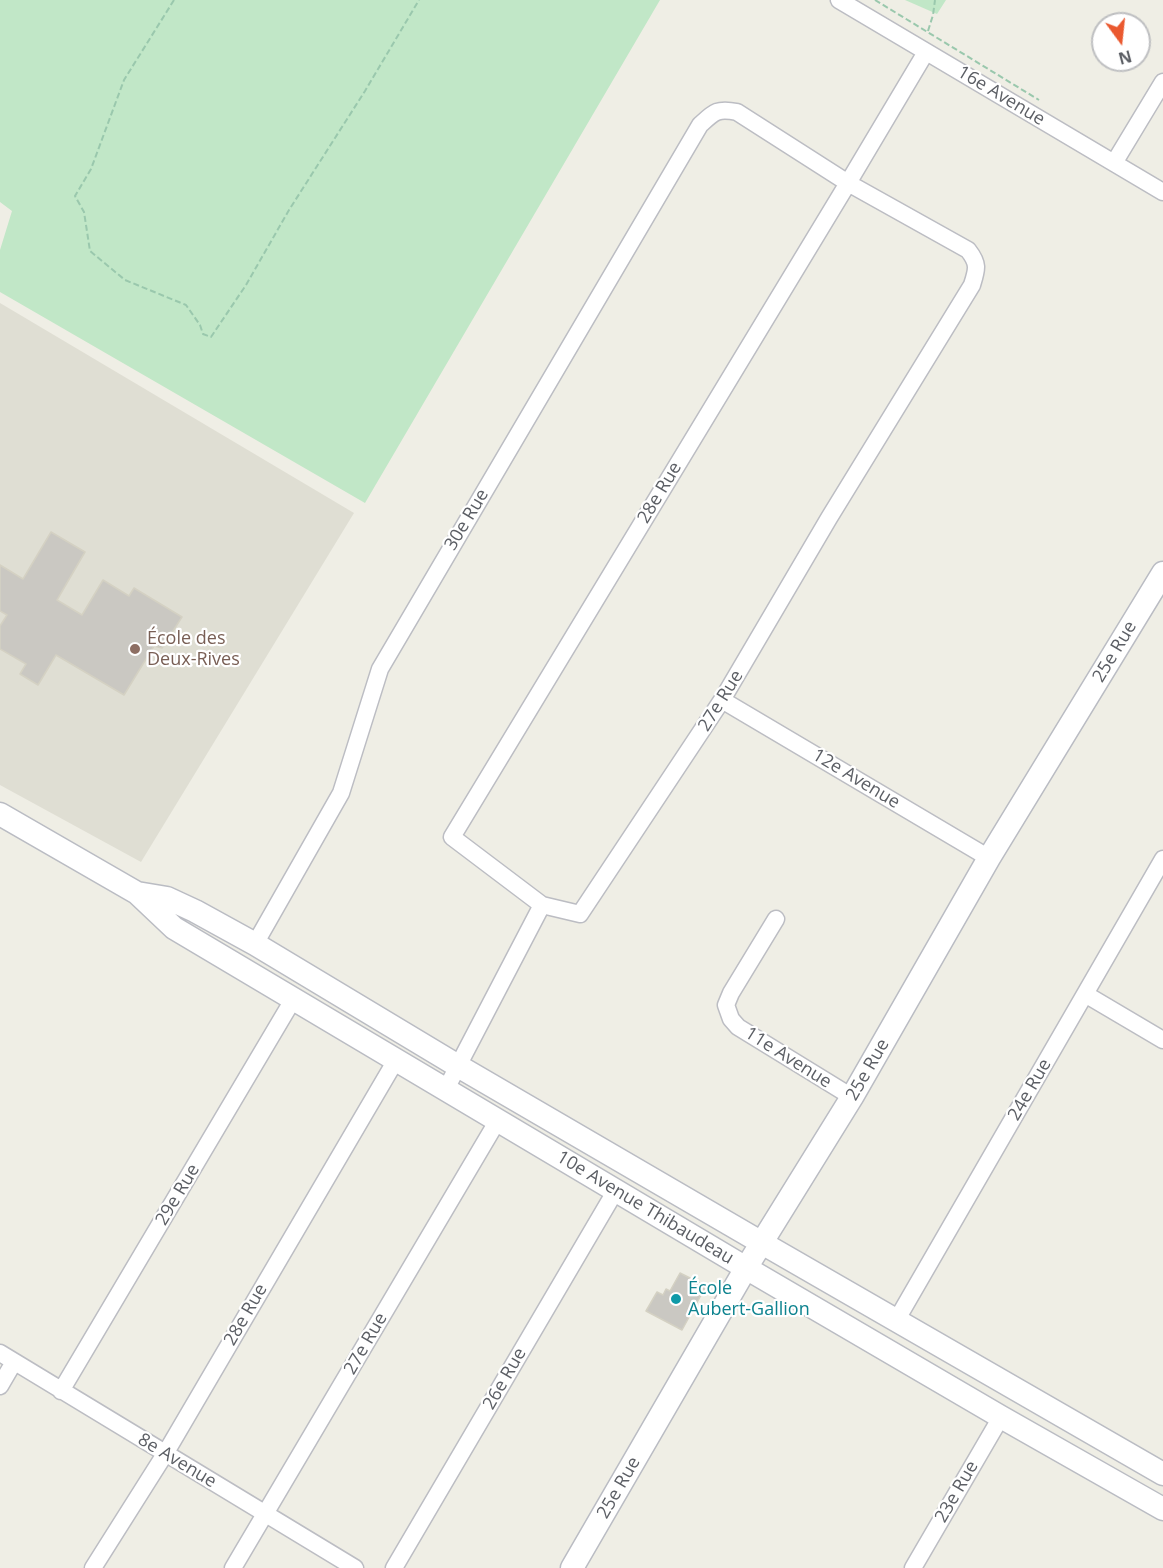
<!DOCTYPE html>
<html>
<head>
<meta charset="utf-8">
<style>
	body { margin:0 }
	#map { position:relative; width:1163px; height:1568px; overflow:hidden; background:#efeee5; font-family:"Open Sans",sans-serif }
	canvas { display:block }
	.north { position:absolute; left:1091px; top:12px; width:60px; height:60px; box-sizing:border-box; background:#fff; border:2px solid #bebfc1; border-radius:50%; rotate:165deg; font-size:16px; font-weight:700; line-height:24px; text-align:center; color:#5c5f65 }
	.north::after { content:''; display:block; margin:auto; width:21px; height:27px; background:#ea592f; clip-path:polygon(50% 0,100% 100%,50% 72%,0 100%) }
</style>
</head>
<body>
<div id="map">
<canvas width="1163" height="1568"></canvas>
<div class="north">N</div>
</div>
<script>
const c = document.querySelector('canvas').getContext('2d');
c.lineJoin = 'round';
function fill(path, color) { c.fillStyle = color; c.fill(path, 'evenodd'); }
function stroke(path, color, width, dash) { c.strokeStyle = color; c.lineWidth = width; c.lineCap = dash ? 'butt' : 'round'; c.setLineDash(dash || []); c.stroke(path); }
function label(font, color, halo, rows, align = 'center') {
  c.font = font + ' "Open Sans",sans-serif'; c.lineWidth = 4.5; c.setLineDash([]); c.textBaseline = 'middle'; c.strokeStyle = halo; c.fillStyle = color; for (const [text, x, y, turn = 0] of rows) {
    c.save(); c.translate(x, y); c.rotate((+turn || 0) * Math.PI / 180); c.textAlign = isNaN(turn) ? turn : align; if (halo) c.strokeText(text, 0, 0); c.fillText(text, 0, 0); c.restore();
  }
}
const education = new Path2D(`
	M 0,303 L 354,513 L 141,862 L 0,785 Z`);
const green = new Path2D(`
	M 0,0 L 660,0 L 365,503 L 0,292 L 0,250 L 12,211 L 0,202 Z
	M 905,0 L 946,0 L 937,14 Z`);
const building = new Path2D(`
	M 51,532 L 85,552 L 57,600 L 82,615 L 103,580 L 129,596 L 134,588 L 182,617 L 162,648 L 154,646 L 124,695 L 56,655 L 38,685 L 20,674 L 26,664 L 0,649 L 0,626 L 7,615 L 0,611 L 0,565 L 23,579 Z
	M 680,1273 L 706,1286 L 682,1330 L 646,1311 L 657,1292 L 663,1295 L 666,1289 L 670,1291 Z`);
const path = new Path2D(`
	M 174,0 L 124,80 L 91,169 L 75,196 L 84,212 L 90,251 L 125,280 L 186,305 L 200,325 L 203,334 L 211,337 L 246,285 L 289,210 L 365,91 L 419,0
	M 875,0 L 1039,100
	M 928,31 L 933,15 L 935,0`);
const street = new Path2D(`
	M 839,0 L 1163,192
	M 1114,163 L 1163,82
	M 722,700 L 989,858
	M 542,905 L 452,837 L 848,183 L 926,52
	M 776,919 L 731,993 L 726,1005 L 731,1019 L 738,1027 L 852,1097
	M 255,944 L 341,793 L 380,669 L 700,125 C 714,112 717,108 737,112 L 848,183 L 968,250 C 979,264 977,269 972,285 L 829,518 L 722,700 L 580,914 L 542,905 L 446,1089
	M 1085,994 L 1163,1040
	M 896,1321 L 1163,859
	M 0,1353 L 355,1568
	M 0,1386 L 14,1362
	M 61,1391 L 294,998
	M 93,1568 L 165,1454 L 396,1060
	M 233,1568 L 498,1120
	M 394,1568 L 616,1190
	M 913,1568 L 1001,1417`);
const secondary = new Path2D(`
	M 0,814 L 137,893 L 174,928 L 746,1268 L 1001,1417 L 1163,1509
	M 137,893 L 167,898 L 195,911 L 255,944 L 458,1066 L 762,1243 L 1163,1474
	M 572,1568 L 746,1268 L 852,1097 L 989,858 L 1163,573`);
const markers = [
	[135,649,6,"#8d6e63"],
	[676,1299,6,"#0f9aa8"]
];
const streetNames = [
	["16e Avenue",1001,96,31],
	["28e Rue",660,493,-59],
	["30e Rue",467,520,-59],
	["25e Rue",1115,652,-59],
	["27e Rue",721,701,-58],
	["12e Avenue",856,779,31],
	["11e Avenue",788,1058,32],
	["25e Rue",868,1070,-60],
	["24e Rue",1030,1090,-60],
	["29e Rue",178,1195,-59],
	["10e Avenue Thibaudeau",645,1208,31],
	["28e Rue",246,1315,-60],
	["27e Rue",366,1344,-60],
	["26e Rue",505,1379,-60],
	["8e Avenue",177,1461,31],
	["25e Rue",619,1488,-60],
	["23e Rue",957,1492,-60]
];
const educationNames = [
	["École des",147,639],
	["Deux-Rives",147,660]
];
const cultureNames = [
	["École",688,1289],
	["Aubert-Gallion",688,1310]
];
fill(education, '#dfded3');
fill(green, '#c1e7c7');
fill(building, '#cac8c2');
stroke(building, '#d4d1c3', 1.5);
stroke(street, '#bcbdc3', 19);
stroke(secondary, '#babcc3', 25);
stroke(path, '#9ac8ad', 2, [6, 3]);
stroke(street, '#fff', 16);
stroke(secondary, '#fff', 22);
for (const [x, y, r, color] of markers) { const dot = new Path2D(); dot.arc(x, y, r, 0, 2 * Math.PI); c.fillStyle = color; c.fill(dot); stroke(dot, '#fff', 2); }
label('18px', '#5c5f65', '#fff', streetNames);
label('18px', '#785e54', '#fff', educationNames, 'left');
label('18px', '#0d838f', '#fff', cultureNames, 'left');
</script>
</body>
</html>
